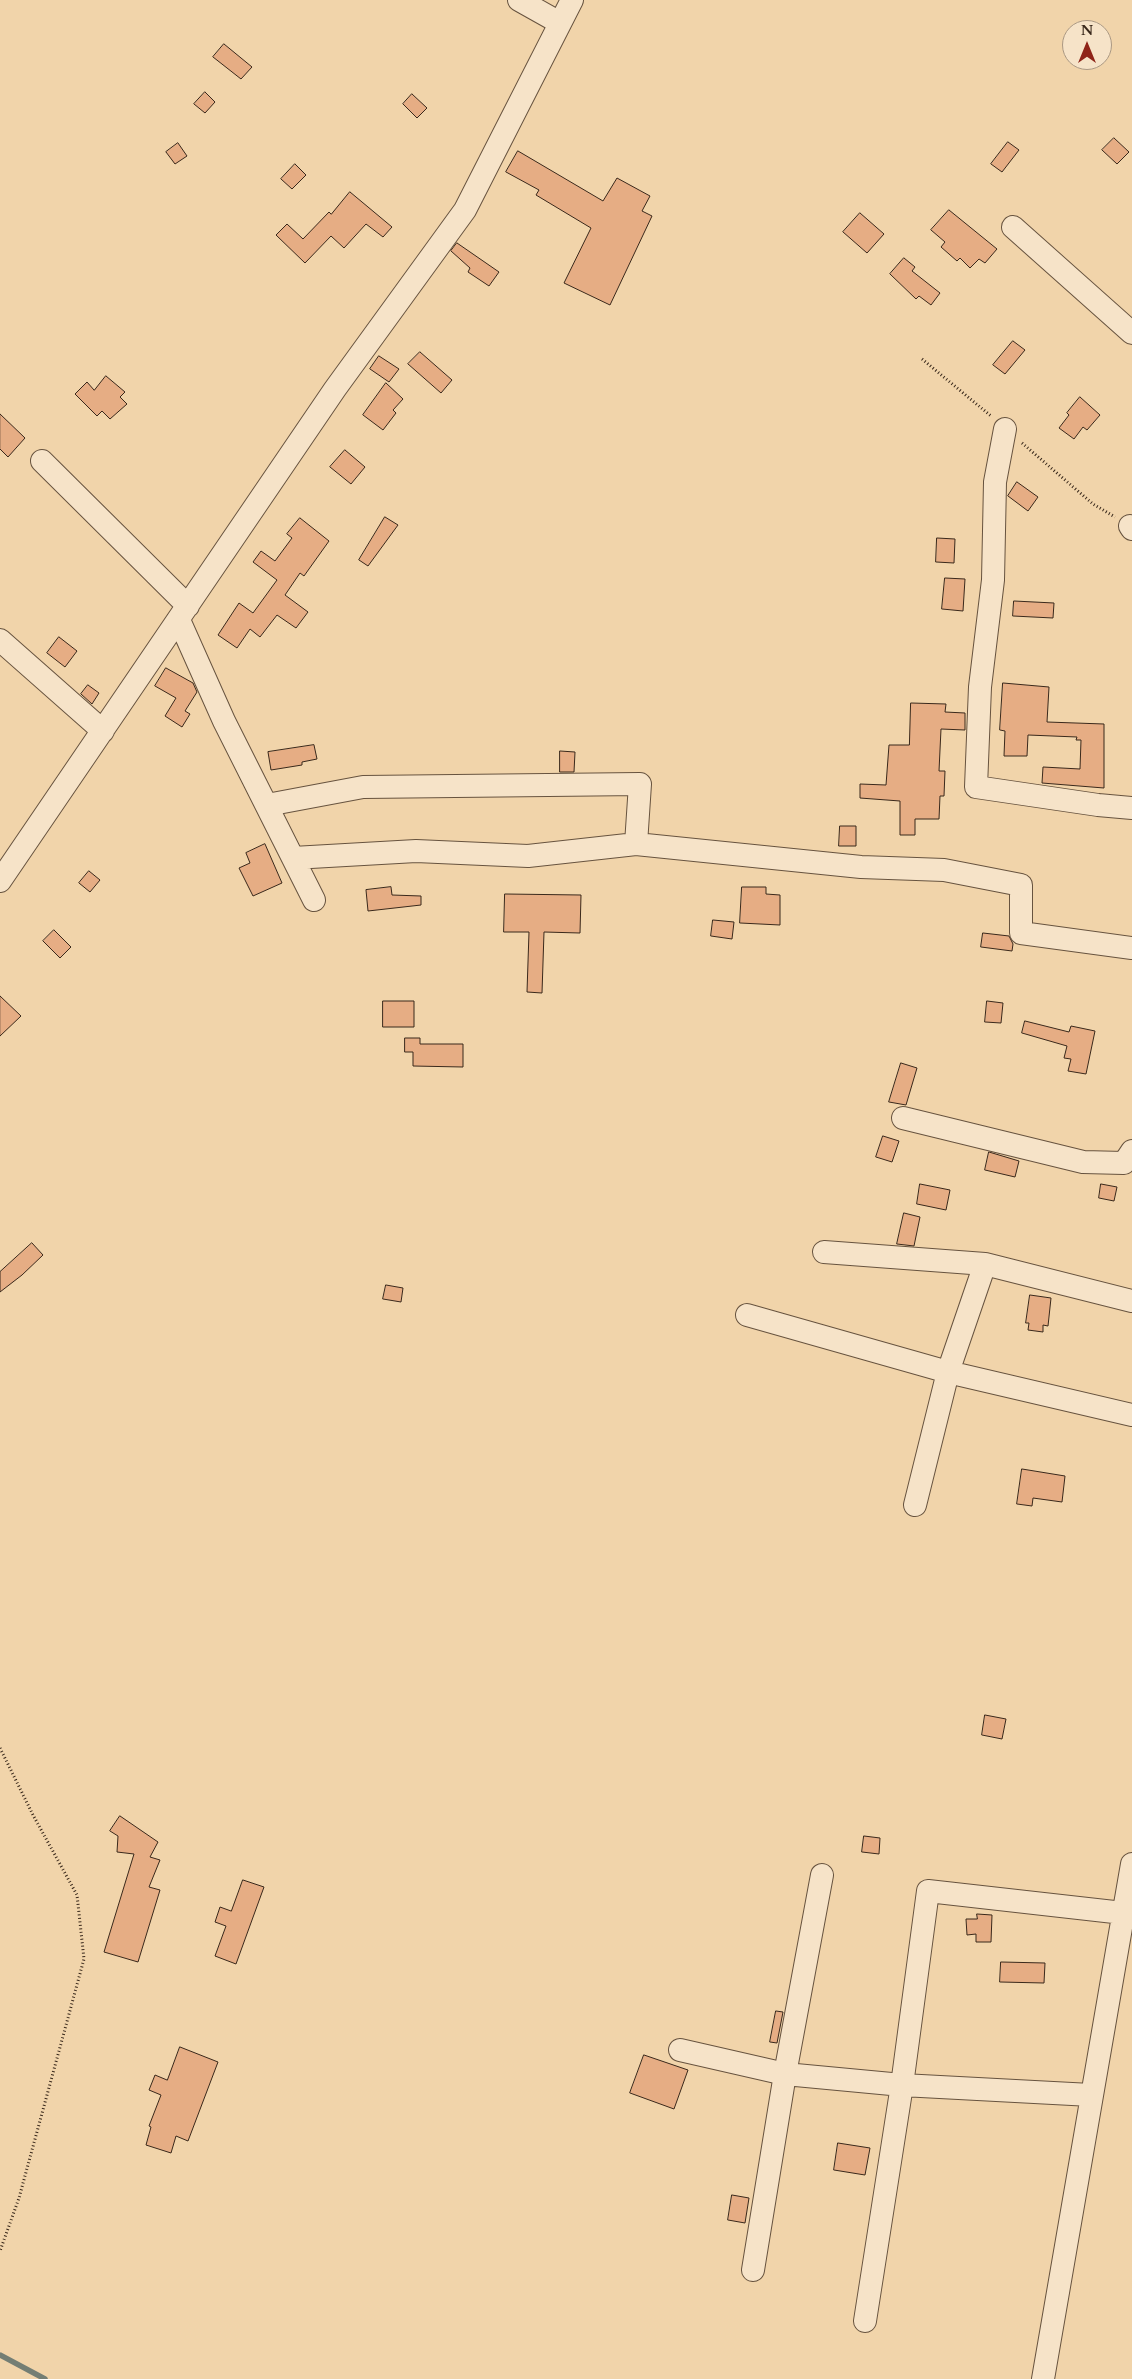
<!DOCTYPE html>
<html>
<head>
<meta charset="utf-8">
<style>
	body { margin:0 }
	#map { position:relative; width:1132px; height:2379px; overflow:hidden; background:#f1d4aa; font-family:Cardo,serif }
	canvas { display:block }
	.north { position:absolute; left:1062px; top:20px; width:50px; height:50px; box-sizing:border-box; background:#f6e3c8; border:1px solid #aa9883; border-radius:50%; rotate:0deg; font-size:14px; font-weight:700; line-height:20px; text-align:center; color:#39281b }
	.north::after { content:''; display:block; margin:auto; width:18px; height:22px; background:#8f2418; clip-path:polygon(50% 0,100% 100%,50% 72%,0 100%) }
</style>
</head>
<body>
<div id="map">
<canvas width="1132" height="2379"></canvas>
<div class="north">N</div>
</div>
<script>
const c = document.querySelector('canvas').getContext('2d');
c.lineJoin = 'round';
function stroke(path, color, width, dash) { c.strokeStyle = color; c.lineWidth = width; c.lineCap = dash ? 'butt' : 'round'; c.setLineDash(dash || []); c.stroke(path); }
function fill(path, color) { c.fillStyle = color; c.fill(path, 'evenodd'); }
const stream = new Path2D(`
	M 0,2355 L 45,2379`);
const building = new Path2D(`
	M 224,44 L 252,67 L 241,79 L 213,57 Z
	M 205,92 L 215,102 L 205,113 L 194,104 Z
	M 412,94 L 427,108 L 417,118 L 403,104 Z
	M 1114,138 L 1129,152 L 1117,164 L 1102,150 Z
	M 1008,142 L 1019,150 L 1002,172 L 991,164 Z
	M 178,143 L 187,156 L 175,164 L 166,152 Z
	M 518,151 L 603,201 L 617,178 L 650,196 L 642,211 L 652,216 L 610,305 L 564,283 L 591,228 L 536,195 L 539,190 L 506,172 Z
	M 295,164 L 306,175 L 292,189 L 281,179 Z
	M 350,192 L 392,227 L 383,237 L 366,224 L 344,248 L 331,236 L 305,263 L 276,235 L 287,224 L 303,239 L 329,212 L 331,214 Z
	M 949,210 L 997,249 L 985,263 L 979,259 L 970,268 L 960,258 L 957,261 L 941,247 L 945,242 L 931,230 Z
	M 860,213 L 884,234 L 867,253 L 843,232 Z
	M 457,243 L 499,272 L 489,286 L 468,272 L 470,268 L 451,251 Z
	M 904,258 L 915,267 L 912,271 L 940,293 L 931,305 L 919,296 L 916,299 L 890,274 Z
	M 1013,341 L 1025,350 L 1005,374 L 993,365 Z
	M 420,352 L 452,380 L 441,393 L 408,364 Z
	M 379,356 L 399,369 L 389,382 L 370,369 Z
	M 106,376 L 125,392 L 120,397 L 127,404 L 110,419 L 102,411 L 97,416 L 75,394 L 87,382 L 94,390 Z
	M 386,383 L 403,399 L 393,410 L 396,413 L 383,430 L 363,415 Z
	M 1080,397 L 1100,415 L 1087,430 L 1083,427 L 1074,439 L 1059,428 L 1069,415 L 1067,413 Z
	M 0,414 L 25,438 L 8,457 L 0,449 Z
	M 345,450 L 365,467 L 351,484 L 330,467 Z
	M 1017,482 L 1038,497 L 1028,511 L 1008,496 Z
	M 385,517 L 398,525 L 368,566 L 359,560 Z
	M 300,518 L 329,541 L 304,576 L 300,573 L 285,595 L 308,612 L 296,628 L 277,615 L 260,637 L 250,629 L 237,648 L 218,635 L 239,603 L 253,613 L 277,580 L 253,562 L 261,551 L 275,561 L 292,538 L 287,534 Z
	M 937,538 L 955,539 L 954,563 L 936,562 Z
	M 945,578 L 965,579 L 963,611 L 942,609 Z
	M 1014,601 L 1054,603 L 1053,618 L 1013,616 Z
	M 59,637 L 77,651 L 65,667 L 47,653 Z
	M 166,668 L 193,683 L 197,692 L 185,711 L 190,714 L 182,727 L 165,716 L 176,698 L 155,686 Z
	M 1003,683 L 1049,687 L 1047,722 L 1104,724 L 1104,788 L 1042,783 L 1043,767 L 1080,769 L 1081,740 L 1076,740 L 1077,737 L 1028,735 L 1027,756 L 1004,756 L 1005,731 L 1000,730 Z
	M 88,685 L 99,693 L 92,704 L 81,694 Z
	M 911,703 L 946,704 L 945,712 L 965,713 L 965,730 L 941,729 L 939,771 L 945,771 L 944,796 L 940,796 L 939,819 L 915,819 L 915,835 L 900,835 L 900,801 L 860,798 L 860,784 L 886,785 L 889,745 L 909,745 Z
	M 314,745 L 317,759 L 302,762 L 302,765 L 271,770 L 268,752 Z
	M 560,751 L 575,752 L 574,772 L 560,772 Z
	M 840,826 L 856,826 L 856,846 L 839,846 Z
	M 265,844 L 282,883 L 253,896 L 239,868 L 250,863 L 246,853 Z
	M 89,871 L 100,880 L 90,892 L 79,883 Z
	M 391,887 L 392,895 L 421,896 L 421,905 L 368,911 L 366,890 Z
	M 742,887 L 766,887 L 766,894 L 780,895 L 780,925 L 740,923 Z
	M 505,894 L 581,895 L 580,933 L 544,932 L 542,993 L 527,992 L 529,932 L 504,932 Z
	M 713,920 L 734,922 L 732,939 L 711,936 Z
	M 54,930 L 71,947 L 60,958 L 43,941 Z
	M 983,933 L 1009,936 L 1013,944 L 1012,951 L 981,947 Z
	M 0,996 L 21,1016 L 0,1036 Z
	M 383,1001 L 414,1001 L 414,1027 L 383,1027 Z
	M 987,1001 L 1003,1003 L 1001,1023 L 985,1022 Z
	M 1025,1021 L 1069,1032 L 1071,1026 L 1095,1031 L 1086,1074 L 1068,1071 L 1071,1059 L 1064,1058 L 1067,1046 L 1022,1033 Z
	M 405,1038 L 420,1038 L 420,1044 L 463,1044 L 463,1067 L 413,1066 L 413,1052 L 405,1052 Z
	M 901,1063 L 917,1068 L 906,1105 L 889,1102 Z
	M 883,1136 L 899,1141 L 892,1162 L 876,1157 Z
	M 989,1152 L 1019,1161 L 1015,1177 L 985,1170 Z
	M 920,1184 L 950,1190 L 946,1210 L 917,1204 Z
	M 1101,1184 L 1117,1187 L 1114,1201 L 1099,1198 Z
	M 904,1213 L 920,1217 L 914,1246 L 897,1244 Z
	M 32,1243 L 43,1255 L 22,1275 L 0,1292 L 0,1272 Z
	M 386,1285 L 403,1288 L 401,1302 L 383,1299 Z
	M 1030,1295 L 1051,1298 L 1048,1326 L 1043,1325 L 1043,1332 L 1028,1330 L 1029,1323 L 1026,1323 Z
	M 1022,1469 L 1065,1476 L 1062,1502 L 1033,1498 L 1032,1506 L 1017,1504 Z
	M 985,1715 L 1006,1719 L 1002,1739 L 982,1735 Z
	M 120,1816 L 158,1842 L 150,1857 L 160,1860 L 149,1887 L 160,1890 L 138,1962 L 104,1952 L 134,1854 L 117,1852 L 118,1836 L 110,1831 Z
	M 864,1836 L 880,1838 L 879,1854 L 862,1852 Z
	M 243,1880 L 264,1887 L 236,1964 L 215,1956 L 226,1926 L 215,1922 L 220,1907 L 231,1911 Z
	M 977,1914 L 992,1915 L 991,1942 L 976,1942 L 976,1934 L 967,1935 L 966,1919 L 977,1919 Z
	M 1001,1962 L 1045,1963 L 1044,1983 L 1000,1982 Z
	M 776,2011 L 783,2012 L 777,2043 L 770,2042 Z
	M 180,2047 L 218,2062 L 188,2141 L 176,2136 L 171,2153 L 146,2145 L 151,2127 L 149,2126 L 161,2095 L 149,2090 L 155,2075 L 167,2080 Z
	M 644,2055 L 688,2070 L 674,2109 L 630,2093 Z
	M 838,2143 L 870,2148 L 865,2175 L 834,2170 Z
	M 732,2195 L 749,2198 L 745,2223 L 728,2220 Z`);
const path = new Path2D(`
	M 922,359 L 991,416
	M 1022,443 L 1093,504 L 1115,517
	M 0,1748 L 33,1815 L 77,1895 L 84,1959 L 19,2198 L 0,2251`);
const minor = new Path2D(`
	M 519,0 L 560,23
	M 1013,227 L 1132,333
	M 1005,429 L 995,482 L 993,580 L 980,687 L 976,787 L 1098,805 L 1132,808
	M 42,461 L 188,606
	M 1130,526 L 1132,529
	M 179,620 L 224,721 L 314,900
	M 0,640 L 103,731
	M 267,805 L 363,787 L 640,784 L 636,844
	M 293,858 L 416,851 L 528,856 L 636,844 L 861,867 L 944,870 L 1021,885 L 1021,933 L 1132,948
	M 0,881 L 335,389 L 465,210 L 572,0
	M 903,1118 L 1083,1162 L 1124,1163 L 1132,1151
	M 824,1252 L 985,1264 L 1132,1301
	M 747,1315 L 948,1372 L 1132,1415
	M 915,1505 L 948,1372 L 985,1264
	M 680,2050 L 785,2074 L 902,2085 L 1091,2095
	M 753,2270 L 785,2074 L 822,1875
	M 865,2321 L 902,2085 L 928,1891 L 1123,1913
	M 1043,2379 L 1132,1864`);
stroke(stream, '#747e74', 5.5);
fill(building, '#e6ad84');
stroke(building, '#39281b', 1);
stroke(minor, '#67533f', 24);
stroke(path, '#39281b', 3, [1, 2.5]);
stroke(minor, '#f6e3c8', 22);
</script>
</body>
</html>
